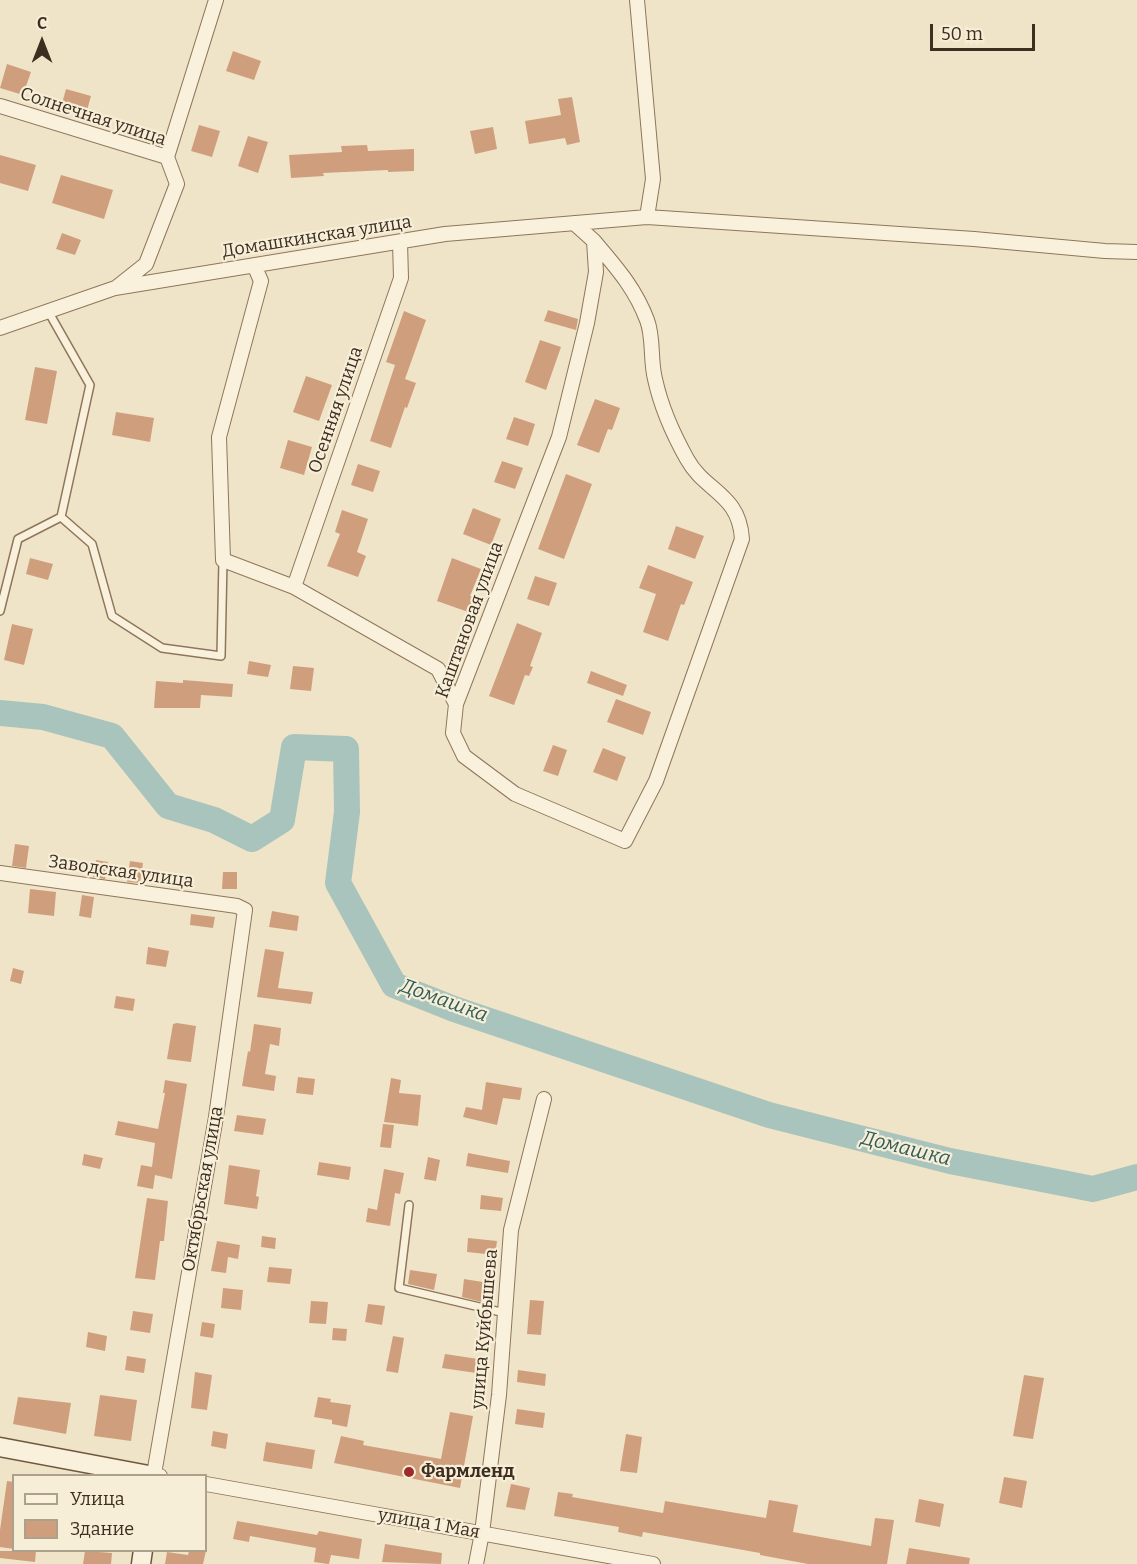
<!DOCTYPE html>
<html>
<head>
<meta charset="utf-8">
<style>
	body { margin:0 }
	#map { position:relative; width:1137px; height:1564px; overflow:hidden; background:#f0e4c8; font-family:Bitter,serif }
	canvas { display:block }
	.legend { position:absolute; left:12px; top:1474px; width:195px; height:78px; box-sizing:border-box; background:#f7eed8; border:2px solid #ada18e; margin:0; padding:8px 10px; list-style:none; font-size:18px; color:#3d2e20 }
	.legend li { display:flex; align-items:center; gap:12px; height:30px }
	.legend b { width:30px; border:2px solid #ada18e }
	.north { position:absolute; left:12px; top:12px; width:60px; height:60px; -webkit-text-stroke:4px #f7eed8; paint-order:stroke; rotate:0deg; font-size:16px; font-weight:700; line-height:24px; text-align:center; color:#3d2e20 }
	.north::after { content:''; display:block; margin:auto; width:21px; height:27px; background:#3d2e20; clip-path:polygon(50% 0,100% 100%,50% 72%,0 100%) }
	.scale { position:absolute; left:930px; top:24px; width:105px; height:27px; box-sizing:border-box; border:3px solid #3d2e20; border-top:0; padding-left:8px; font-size:18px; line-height:21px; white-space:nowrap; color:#3d2e20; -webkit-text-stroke:4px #f7eed8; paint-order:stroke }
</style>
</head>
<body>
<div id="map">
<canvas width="1137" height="1564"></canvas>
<ul class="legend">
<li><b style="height:8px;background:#faf1dc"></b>Улица</li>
<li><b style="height:16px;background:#cf9f7d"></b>Здание</li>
</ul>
<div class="north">С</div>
<div class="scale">50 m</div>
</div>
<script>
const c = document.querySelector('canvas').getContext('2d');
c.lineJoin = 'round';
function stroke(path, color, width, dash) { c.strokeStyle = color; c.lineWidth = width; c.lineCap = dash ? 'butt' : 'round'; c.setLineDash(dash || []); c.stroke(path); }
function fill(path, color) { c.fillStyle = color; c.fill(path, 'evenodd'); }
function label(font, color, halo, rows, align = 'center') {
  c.font = font + ' Bitter,serif'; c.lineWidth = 4.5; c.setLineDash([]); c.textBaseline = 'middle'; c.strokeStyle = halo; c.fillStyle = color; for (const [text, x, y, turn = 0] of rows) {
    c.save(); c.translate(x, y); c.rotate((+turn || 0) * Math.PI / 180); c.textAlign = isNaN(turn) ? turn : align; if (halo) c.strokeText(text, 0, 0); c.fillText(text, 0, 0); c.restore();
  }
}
const river = new Path2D(`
	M 0,713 L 43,717 L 112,736 L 168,806 L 214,820 L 252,839 L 282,820 L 294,747 L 346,749 L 347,812 L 338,883 L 394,985 L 454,1009 L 769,1115 L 950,1161 L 1093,1189 L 1137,1177`);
const building = new Path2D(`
	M 233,51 L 261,61 L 254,80 L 226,71 Z
	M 7,64 L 31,72 L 23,95 L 0,88 Z
	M 66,89 L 91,96 L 86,114 L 61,107 Z
	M 572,97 L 580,142 L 567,145 L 565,138 L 529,144 L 525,121 L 561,115 L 558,99 Z
	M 199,125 L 220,131 L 212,157 L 191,151 Z
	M 493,127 L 497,149 L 475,154 L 470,131 Z
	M 248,136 L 268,142 L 258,173 L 238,166 Z
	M 367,145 L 368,151 L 414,149 L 414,171 L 388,172 L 388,170 L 323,173 L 324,176 L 291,178 L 289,155 L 342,152 L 341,146 Z
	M 0,155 L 36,165 L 28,191 L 0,183 Z
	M 61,175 L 113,190 L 104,219 L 52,203 Z
	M 62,233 L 81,240 L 75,255 L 56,249 Z
	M 548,310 L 578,319 L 576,330 L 544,321 Z
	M 404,311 L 426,320 L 405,379 L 416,383 L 407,408 L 405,407 L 391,448 L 370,441 L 395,365 L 386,362 Z
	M 540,340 L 561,347 L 546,390 L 525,382 Z
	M 35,367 L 57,371 L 47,424 L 25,420 Z
	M 306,376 L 332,385 L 319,421 L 293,412 Z
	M 595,399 L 620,408 L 612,430 L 608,429 L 599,453 L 577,445 Z
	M 116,412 L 154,418 L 150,442 L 112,435 Z
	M 514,417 L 535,424 L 528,446 L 506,439 Z
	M 288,440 L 312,447 L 304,475 L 280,468 Z
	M 502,461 L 523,468 L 515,489 L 494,482 Z
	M 358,464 L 380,471 L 373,492 L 351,485 Z
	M 566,474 L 592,484 L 564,559 L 538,549 Z
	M 473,508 L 501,519 L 491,545 L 463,534 Z
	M 342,510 L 368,519 L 357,552 L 366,556 L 358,577 L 327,566 L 340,534 L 335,532 Z
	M 676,526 L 704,536 L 695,559 L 668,549 Z
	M 30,558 L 53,564 L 48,580 L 26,574 Z
	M 452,558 L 481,569 L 470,596 L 476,598 L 471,613 L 437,601 Z
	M 648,565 L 693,582 L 684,605 L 681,604 L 668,641 L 643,632 L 656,594 L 639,588 Z
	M 535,576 L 557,583 L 549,606 L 527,599 Z
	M 517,623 L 542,633 L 530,666 L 533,667 L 529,676 L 525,675 L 514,705 L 489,696 Z
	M 12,624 L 33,629 L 24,665 L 4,660 Z
	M 249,661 L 271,665 L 268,677 L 247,674 Z
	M 293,666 L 314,668 L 311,691 L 290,689 Z
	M 591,671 L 627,685 L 623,696 L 587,683 Z
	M 183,680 L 233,684 L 232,697 L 201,695 L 200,708 L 154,708 L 156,681 L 183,683 Z
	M 616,699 L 651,712 L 643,735 L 607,722 Z
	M 553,745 L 567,750 L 558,776 L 543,771 Z
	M 603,748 L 626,757 L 617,781 L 593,772 Z
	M 15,844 L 29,846 L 26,868 L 12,866 Z
	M 96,860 L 108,862 L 105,879 L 93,877 Z
	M 130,861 L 143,863 L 140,883 L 127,882 Z
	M 223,872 L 237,872 L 237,889 L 222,889 Z
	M 30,889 L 56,892 L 54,916 L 28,913 Z
	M 82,895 L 94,897 L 91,918 L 79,916 Z
	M 272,911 L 299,916 L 297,931 L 269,927 Z
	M 191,914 L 215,917 L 213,928 L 190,925 Z
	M 148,947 L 169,951 L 166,967 L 146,964 Z
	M 265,949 L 284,952 L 278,988 L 313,992 L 311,1004 L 257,997 Z
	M 13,968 L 24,971 L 21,984 L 10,981 Z
	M 116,996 L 135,999 L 133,1011 L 114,1008 Z
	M 177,1023 L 196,1026 L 191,1062 L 167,1059 L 173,1024 Z
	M 254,1024 L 281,1028 L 279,1046 L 270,1044 L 265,1074 L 276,1076 L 274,1091 L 242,1086 L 248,1051 L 250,1052 Z
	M 298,1077 L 315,1079 L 313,1095 L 296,1093 Z
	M 391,1078 L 401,1080 L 399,1093 L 421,1095 L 418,1126 L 384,1122 Z
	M 165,1080 L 187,1084 L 172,1179 L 155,1175 L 153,1189 L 137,1186 L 141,1165 L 152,1167 L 155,1143 L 115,1135 L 118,1121 L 158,1129 L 165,1093 L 163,1093 Z
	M 486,1082 L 522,1088 L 520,1100 L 503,1098 L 497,1125 L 463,1117 L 466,1107 L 482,1110 Z
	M 237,1115 L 266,1119 L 263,1135 L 234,1131 Z
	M 383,1124 L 394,1125 L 391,1148 L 380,1147 Z
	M 468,1153 L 510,1161 L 508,1173 L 466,1166 Z
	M 84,1154 L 103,1158 L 100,1169 L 82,1165 Z
	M 428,1157 L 440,1160 L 436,1181 L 424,1179 Z
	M 319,1162 L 351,1167 L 349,1180 L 317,1175 Z
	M 229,1165 L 260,1170 L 256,1196 L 259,1197 L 257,1209 L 224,1204 Z
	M 384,1169 L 404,1173 L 400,1194 L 395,1193 L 390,1226 L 366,1222 L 368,1208 L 377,1210 Z
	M 481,1195 L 503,1198 L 501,1211 L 480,1209 Z
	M 147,1198 L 168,1201 L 164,1241 L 160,1241 L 155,1280 L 135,1278 Z
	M 262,1236 L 276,1238 L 275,1249 L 261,1247 Z
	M 468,1238 L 497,1241 L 495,1255 L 467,1252 Z
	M 217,1241 L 240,1245 L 238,1259 L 228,1257 L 226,1273 L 211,1271 Z
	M 269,1267 L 292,1269 L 290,1284 L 267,1282 Z
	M 410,1270 L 437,1274 L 434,1290 L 408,1284 Z
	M 464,1279 L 489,1283 L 486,1303 L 462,1297 Z
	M 223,1288 L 243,1290 L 241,1310 L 221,1308 Z
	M 530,1300 L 544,1301 L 541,1335 L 527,1334 Z
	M 311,1301 L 328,1302 L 326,1324 L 309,1323 Z
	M 368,1304 L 385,1306 L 382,1325 L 365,1322 Z
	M 133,1311 L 153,1314 L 150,1333 L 130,1330 Z
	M 202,1322 L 215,1324 L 213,1338 L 200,1336 Z
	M 333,1328 L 347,1329 L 346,1341 L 332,1340 Z
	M 88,1332 L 107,1336 L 105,1351 L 86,1347 Z
	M 393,1336 L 404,1338 L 398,1373 L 386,1371 Z
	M 445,1354 L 478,1359 L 476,1373 L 442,1368 Z
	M 127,1356 L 146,1359 L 144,1373 L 125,1370 Z
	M 518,1370 L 546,1374 L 545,1386 L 517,1382 Z
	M 195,1372 L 212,1375 L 207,1410 L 191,1408 Z
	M 1024,1375 L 1044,1378 L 1033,1439 L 1013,1436 Z
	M 100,1395 L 137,1400 L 131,1441 L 94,1436 Z
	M 18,1397 L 71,1403 L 66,1434 L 13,1424 Z
	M 318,1397 L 331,1399 L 330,1402 L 351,1405 L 347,1427 L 332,1424 L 332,1420 L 314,1417 Z
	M 517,1409 L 545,1413 L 543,1428 L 515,1424 Z
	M 450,1412 L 473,1416 L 460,1488 L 334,1463 L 341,1436 L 364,1441 L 363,1445 L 441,1459 Z
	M 213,1431 L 228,1434 L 226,1449 L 211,1446 Z
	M 626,1434 L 642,1437 L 637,1473 L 620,1471 Z
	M 266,1442 L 315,1450 L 312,1469 L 263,1461 Z
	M 1004,1477 L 1027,1481 L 1022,1508 L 999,1503 Z
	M 7,1481 L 14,1482 L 14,1549 L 0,1547 L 0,1530 Z
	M 511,1484 L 530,1488 L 525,1510 L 506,1507 Z
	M 558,1492 L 573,1494 L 572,1497 L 663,1513 L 665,1501 L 766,1518 L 769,1500 L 798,1505 L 793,1532 L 871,1546 L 875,1518 L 894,1520 L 887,1564 L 808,1564 L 760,1555 L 760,1553 L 643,1532 L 642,1537 L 618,1532 L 619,1527 L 554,1516 Z
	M 919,1499 L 944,1504 L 940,1527 L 915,1522 Z
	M 237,1521 L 317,1535 L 319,1531 L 362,1539 L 359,1559 L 331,1555 L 329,1564 L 328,1564 L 314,1562 L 316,1548 L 250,1536 L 249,1542 L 233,1539 Z
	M 385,1544 L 442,1553 L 441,1564 L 382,1562 Z
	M 909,1548 L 970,1558 L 969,1564 L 906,1564 Z
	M 0,1551 L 36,1551 L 35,1562 L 0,1558 Z
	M 85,1551 L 112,1553 L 111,1564 L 83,1564 Z
	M 189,1551 L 206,1551 L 203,1564 L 165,1564 L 167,1552 L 188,1555 Z`);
const service = new Path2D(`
	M 61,517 L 92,544 L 112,616 L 162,648 L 221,656 L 223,560
	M 0,611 L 18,539 L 61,517 L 90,385 L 48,311
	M 409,1205 L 399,1288 L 505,1313`);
const minor = new Path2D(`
	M 637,0 L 653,179 L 647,217
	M 0,106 L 167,157 L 177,184 L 146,264 L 117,287
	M 167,157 L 216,0
	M 574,223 L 594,241 L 596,272 L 587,323 L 559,437 L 456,704 L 453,733 L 464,756 L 515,794 L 625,841 L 656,781 L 742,539 C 739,493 705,492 687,459 C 673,434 661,407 655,379 C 650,360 654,338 647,320 C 635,288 616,267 594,241
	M 254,265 L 261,281 L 219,437 L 223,560 L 294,587 L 438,669 L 456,704
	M 0,328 L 115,288 L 445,234 L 647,217 L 974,239 L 1105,251 L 1137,252
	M 294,587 L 401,278 L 400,242
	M 0,873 L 237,906 L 245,910 L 216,1117 L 154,1474 L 160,1476
	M 206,1484 L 653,1564
	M 476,1564 L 482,1533 L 499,1395 L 511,1230 L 544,1099`);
const secondary = new Path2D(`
	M 0,1447 L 154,1476
	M 141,1564 L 143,1550`);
const markers = [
	[409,1472,6,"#9e2a2b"]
];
const streetNames = [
	["Солнечная улица",93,117,18],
	["Домашкинская улица",317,237,-9],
	["Осенняя улица",336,410,-71],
	["Каштановая улица",470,620,-70],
	["Заводская улица",121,872,8],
	["Октябрьская улица",203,1189,-80],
	["улица Куйбышева",485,1329,-85],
	["улица 1 Мая",429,1524,10]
];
const poiNames = [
	["Фармленд",421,1472]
];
const waterNames = [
	["Домашка",444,1001,20],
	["Домашка",906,1149,14]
];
stroke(river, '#a9c4bc', 26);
fill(building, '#cf9f7d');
stroke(service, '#8d765c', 10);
stroke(minor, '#8d765c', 16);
stroke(secondary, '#6f573f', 21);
stroke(service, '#faf1dc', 7);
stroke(minor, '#faf1dc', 14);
stroke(secondary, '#faf1dc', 18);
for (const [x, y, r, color] of markers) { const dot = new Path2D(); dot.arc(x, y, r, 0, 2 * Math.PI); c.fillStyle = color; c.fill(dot); stroke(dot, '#f7eed8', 2); }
label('18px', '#3d2e20', '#f7eed8', streetNames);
label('bold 18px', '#3d2e20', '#f7eed8', poiNames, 'left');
label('italic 20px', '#2f5d5a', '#f7eed8', waterNames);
</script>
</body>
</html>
